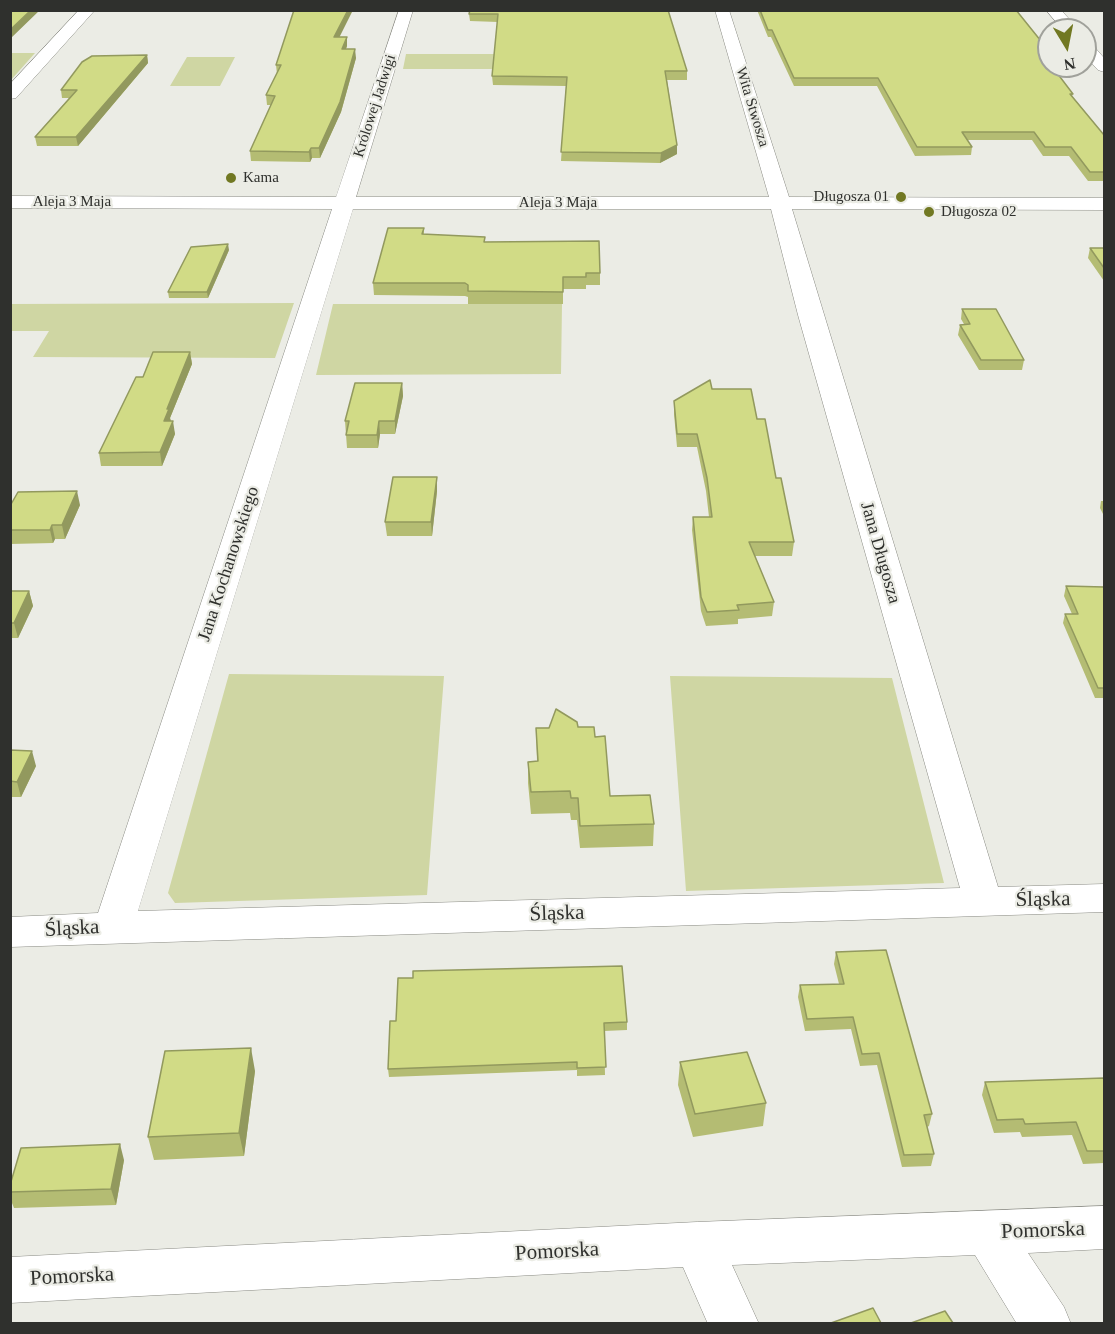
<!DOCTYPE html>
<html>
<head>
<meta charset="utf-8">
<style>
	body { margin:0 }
	#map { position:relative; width:1115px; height:1334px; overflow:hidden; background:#ebece5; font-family:Georgia,serif }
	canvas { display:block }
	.frame { position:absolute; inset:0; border:12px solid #2f302d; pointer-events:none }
	.north { position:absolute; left:1037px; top:18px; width:60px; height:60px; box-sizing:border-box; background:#ebece5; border:2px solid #a0a19b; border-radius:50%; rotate:170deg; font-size:16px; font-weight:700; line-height:24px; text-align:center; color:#2f302d }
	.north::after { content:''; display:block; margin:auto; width:21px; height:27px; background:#717822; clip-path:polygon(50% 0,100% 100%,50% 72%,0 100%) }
</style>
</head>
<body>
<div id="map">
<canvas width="1115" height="1334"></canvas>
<div class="frame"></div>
<div class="north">N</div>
</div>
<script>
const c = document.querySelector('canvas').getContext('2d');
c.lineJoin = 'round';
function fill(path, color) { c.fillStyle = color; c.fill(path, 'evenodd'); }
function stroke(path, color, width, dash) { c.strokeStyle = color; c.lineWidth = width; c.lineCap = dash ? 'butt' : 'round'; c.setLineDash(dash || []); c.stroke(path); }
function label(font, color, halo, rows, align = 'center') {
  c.font = font + ' Georgia,serif'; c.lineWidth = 4.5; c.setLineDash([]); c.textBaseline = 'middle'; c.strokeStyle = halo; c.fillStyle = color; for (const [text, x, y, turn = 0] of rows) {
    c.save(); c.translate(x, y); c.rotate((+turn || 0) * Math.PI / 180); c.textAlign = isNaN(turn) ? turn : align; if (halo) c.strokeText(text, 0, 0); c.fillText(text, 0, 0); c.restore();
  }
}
const green = new Path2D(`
	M 11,53 L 35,53 L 11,80 L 10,53 Z
	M 406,54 L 564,54 L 562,69 L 403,69 Z
	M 187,57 L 235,57 L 220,86 L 170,86 Z
	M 294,303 L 275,358 L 33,357 L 49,331 L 11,331 L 11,304 Z
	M 333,304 L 562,304 L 561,374 L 316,375 Z
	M 229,674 L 444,676 L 427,895 L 175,903 L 168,893 Z
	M 670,676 L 892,678 L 944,883 L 686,891 Z`);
const minor = new Path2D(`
	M 79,10 L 95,10 L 16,98 L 10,99 L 10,84 Z
	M 399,10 L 413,10 L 356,197 L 769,197 L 715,10 L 729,10 L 789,197 L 1104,198 L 1104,210 L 792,209 L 998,887 L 1104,884 L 1104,912 L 10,947 L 10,917 L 98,913 L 332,209 L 10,208 L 10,196 L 336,197 ZM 353,209 L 771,209 L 798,315 L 960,888 L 138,911 Z
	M 1046,10 L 1061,10 L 1079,30 L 1063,30 Z
	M 1085,41 L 1091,43 L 1104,58 L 1104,72 L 1098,70 L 1085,56 Z
	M 1104,1206 L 1104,1249 L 1028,1253 L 1064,1307 L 1071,1324 L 1017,1324 L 975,1255 L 732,1265 L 759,1324 L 708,1324 L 683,1267 L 10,1303 L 10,1257 L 697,1222 Z`);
const wall = new Path2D(`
	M 668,10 L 687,71 L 687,80 L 667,80 L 677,145 L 677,154 L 660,163 L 561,161 L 566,86 L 493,85 L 492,76 L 498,22 L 470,21 L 469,14 Z
	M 757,10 L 1016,10 L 1064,69 L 1062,77 L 1060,77 L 1073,94 L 1072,96 L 1104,135 L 1104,181 L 1088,181 L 1069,156 L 1043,156 L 1032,140 L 967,140 L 972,147 L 971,155 L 915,156 L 877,86 L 794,86 L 771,37 L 768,37 Z
	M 340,37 L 347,46 L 346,49 L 356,58 L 341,112 L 320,158 L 312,158 L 310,162 L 251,161 L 250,151 L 271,105 L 267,105 L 266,95 L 277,74 L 276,65 Z
	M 147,55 L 148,63 L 78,146 L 37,146 L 35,137 L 69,98 L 62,98 L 61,90 Z
	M 424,228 L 424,234 L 485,242 L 600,273 L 600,285 L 586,285 L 586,289 L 563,289 L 563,304 L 468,304 L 468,297 L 465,296 L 374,295 L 373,283 Z
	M 1090,248 L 1104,248 L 1104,281 L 1088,258 Z
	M 229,250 L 208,298 L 169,298 L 168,292 Z
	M 962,309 L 1024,360 L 1022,370 L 979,370 L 958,335 L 960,325 L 964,324 L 961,319 Z
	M 190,352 L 192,364 L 170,418 L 175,434 L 162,466 L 101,466 L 99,453 L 143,377 Z
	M 402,383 L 403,396 L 395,434 L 380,434 L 378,448 L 347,448 L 345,421 Z
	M 712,389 L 757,419 L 776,478 L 794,542 L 792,556 L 755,556 L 774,602 L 772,616 L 738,619 L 738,624 L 706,626 L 701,611 L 692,530 L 693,517 L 709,517 L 706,491 L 697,447 L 677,447 L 674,414 L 674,401 Z
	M 437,477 L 437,491 L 432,536 L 387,536 L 385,522 Z
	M 1101,501 L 1104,501 L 1104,516 L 1100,508 Z
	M 80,505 L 65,539 L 55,539 L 53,543 L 10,544 L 10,506 Z
	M 1066,586 L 1104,587 L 1104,698 L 1095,698 L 1063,623 L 1065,614 L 1072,614 L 1064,596 Z
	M 10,591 L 29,591 L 33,606 L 18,638 L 10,638 Z
	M 578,727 L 595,737 L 610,796 L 654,824 L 653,846 L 580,848 L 577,820 L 571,820 L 570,813 L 531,814 L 528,783 L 528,762 L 537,761 L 536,728 Z
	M 10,750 L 36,766 L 21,797 L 10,797 Z
	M 836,952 L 932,1114 L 929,1126 L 927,1127 L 934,1154 L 931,1166 L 902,1167 L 877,1065 L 860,1066 L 851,1029 L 805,1031 L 798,997 L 800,985 L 839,984 L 834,964 Z
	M 390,1021 L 627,1022 L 627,1030 L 604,1031 L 605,1075 L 577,1076 L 577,1070 L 389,1077 L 388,1069 Z
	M 680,1062 L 766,1103 L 763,1126 L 693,1137 L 678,1085 Z
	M 255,1071 L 244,1156 L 154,1160 L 148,1137 Z
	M 1104,1078 L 1104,1163 L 1083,1164 L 1072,1135 L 1022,1137 L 1020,1132 L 994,1133 L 982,1095 L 985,1082 Z
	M 124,1160 L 116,1205 L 14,1208 L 10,1198 L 10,1185 Z`);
const shadedWall = new Path2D(`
	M 31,10 L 40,10 L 10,39 L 10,30 Z
	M 348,10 L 353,10 L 335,46 L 334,37 Z
	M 347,37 L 347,46 L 342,58 L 342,49 Z
	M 355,49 L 356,58 L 341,112 L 320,158 L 319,148 Z
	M 147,55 L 148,63 L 78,146 L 76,137 Z
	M 677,145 L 677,154 L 660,163 L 661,153 Z
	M 311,148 L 312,158 L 310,162 L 309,152 Z
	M 228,244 L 229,250 L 208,298 L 207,292 Z
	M 190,352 L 192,364 L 170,418 L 171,422 L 164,421 L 167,409 Z
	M 402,383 L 403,396 L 395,434 L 395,421 Z
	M 173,421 L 175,434 L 162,466 L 160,452 Z
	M 379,421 L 380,434 L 378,448 L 377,435 Z
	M 437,477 L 437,491 L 432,536 L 431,522 Z
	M 77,491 L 80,505 L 65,539 L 62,525 Z
	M 52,525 L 55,539 L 53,543 L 50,530 Z
	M 29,591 L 33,606 L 18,638 L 14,623 Z
	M 32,751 L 36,766 L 21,797 L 17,782 Z
	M 251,1048 L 255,1071 L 244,1156 L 239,1133 Z
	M 120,1144 L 124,1160 L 116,1205 L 111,1189 Z`);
const building = new Path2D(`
	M 10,10 L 31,10 L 10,30 Z
	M 294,10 L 348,10 L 334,37 L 347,37 L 342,49 L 355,49 L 340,102 L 319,148 L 311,148 L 309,152 L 250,151 L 275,96 L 266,95 L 281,65 L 276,65 Z
	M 470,10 L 668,10 L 687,71 L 665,71 L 677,145 L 661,153 L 561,152 L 567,77 L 492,76 L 498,14 L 469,14 Z
	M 760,10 L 1016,10 L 1049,51 L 1049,66 L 1061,66 L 1064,69 L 1054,69 L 1073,94 L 1070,94 L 1104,135 L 1104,172 L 1090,172 L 1071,147 L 1045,147 L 1034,132 L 962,132 L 972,147 L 917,147 L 878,78 L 794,78 L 772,30 L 768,30 Z
	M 147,55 L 76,137 L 35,137 L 77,90 L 61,90 L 82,62 L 92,56 Z
	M 388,228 L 424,228 L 422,234 L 485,237 L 484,242 L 599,241 L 600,273 L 586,273 L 586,277 L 563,277 L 563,292 L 468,291 L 468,285 L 465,283 L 373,283 Z
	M 228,244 L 207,292 L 168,292 L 191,247 Z
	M 1090,248 L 1104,248 L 1104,268 Z
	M 962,309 L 996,309 L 1024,360 L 981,360 L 960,325 L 970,324 Z
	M 153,352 L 190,352 L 167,409 L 169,409 L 164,421 L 173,421 L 160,452 L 99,453 L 136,377 L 143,377 Z
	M 710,380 L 712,389 L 751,389 L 757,419 L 765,419 L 776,478 L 781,478 L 794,542 L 749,542 L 774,602 L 737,605 L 739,610 L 707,612 L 701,597 L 693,517 L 712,517 L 707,478 L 697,434 L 677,434 L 674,401 Z
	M 355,383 L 402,383 L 395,421 L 379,421 L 377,435 L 346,435 L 349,421 L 345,421 Z
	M 393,477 L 437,477 L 431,522 L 385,522 Z
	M 77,491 L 62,525 L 52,525 L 50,530 L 10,530 L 10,506 L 18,492 Z
	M 1066,586 L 1104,587 L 1104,688 L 1098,688 L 1065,614 L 1078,614 Z
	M 10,591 L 29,591 L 14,623 L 10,623 Z
	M 556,709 L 577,722 L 578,727 L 594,727 L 595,737 L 605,736 L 610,796 L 650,795 L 654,824 L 580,826 L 578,798 L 571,798 L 570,791 L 531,792 L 528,762 L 538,761 L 536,728 L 549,728 Z
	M 10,750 L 32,751 L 17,782 L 10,781 Z
	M 886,950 L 932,1114 L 924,1115 L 934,1154 L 904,1155 L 879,1053 L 862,1054 L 853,1017 L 807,1019 L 800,985 L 844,984 L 836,952 Z
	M 622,966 L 627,1022 L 604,1023 L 606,1067 L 577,1068 L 577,1062 L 388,1069 L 390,1021 L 396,1021 L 398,978 L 413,978 L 413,971 Z
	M 251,1048 L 239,1133 L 148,1137 L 165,1051 Z
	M 747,1052 L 766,1103 L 695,1114 L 680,1062 Z
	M 1104,1078 L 1104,1151 L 1087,1151 L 1076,1122 L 1025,1124 L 1023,1119 L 997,1120 L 985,1082 Z
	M 120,1144 L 111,1189 L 10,1192 L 10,1185 L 21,1148 Z
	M 873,1308 L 881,1323 L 831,1323 Z
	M 945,1311 L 953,1323 L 911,1323 Z`);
const markers = [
	[231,178,6,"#717822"],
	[901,197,6,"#717822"],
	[929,212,6,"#717822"]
];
const farStreetnames = [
	["Królowej Jadwigi",375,106,-72],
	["Wita Stwosza",752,107,73],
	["Aleja 3 Maja",72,202],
	["Aleja 3 Maja",558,203]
];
const farPoinames = [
	["Kama",243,178],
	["Długosza 01",889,197,"right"],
	["Długosza 02",941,212]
];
const streetNames = [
	["Jana Długosza",880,553,74],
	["Jana Kochanowskiego",229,564,-72]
];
const nearStreetnames = [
	["Śląska",1043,900,-1],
	["Śląska",557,914,-2],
	["Śląska",72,929,-3],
	["Pomorska",1043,1231,-2],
	["Pomorska",557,1252,-3],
	["Pomorska",72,1277,-3]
];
fill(green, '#cfd6a3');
stroke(minor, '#898a83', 1);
fill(minor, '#fff');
fill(wall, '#b4bc73');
fill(shadedWall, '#92995e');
fill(building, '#d1db86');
stroke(building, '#92995e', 1.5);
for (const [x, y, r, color] of markers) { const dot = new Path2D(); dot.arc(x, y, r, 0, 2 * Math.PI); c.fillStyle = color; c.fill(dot); stroke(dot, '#ebece5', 2); }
label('15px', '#2f302d', '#ebece5', farStreetnames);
label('15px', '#2f302d', '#ebece5', farPoinames, 'left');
label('18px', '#2f302d', '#ebece5', streetNames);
label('21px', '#2f302d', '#ebece5', nearStreetnames);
</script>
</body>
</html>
